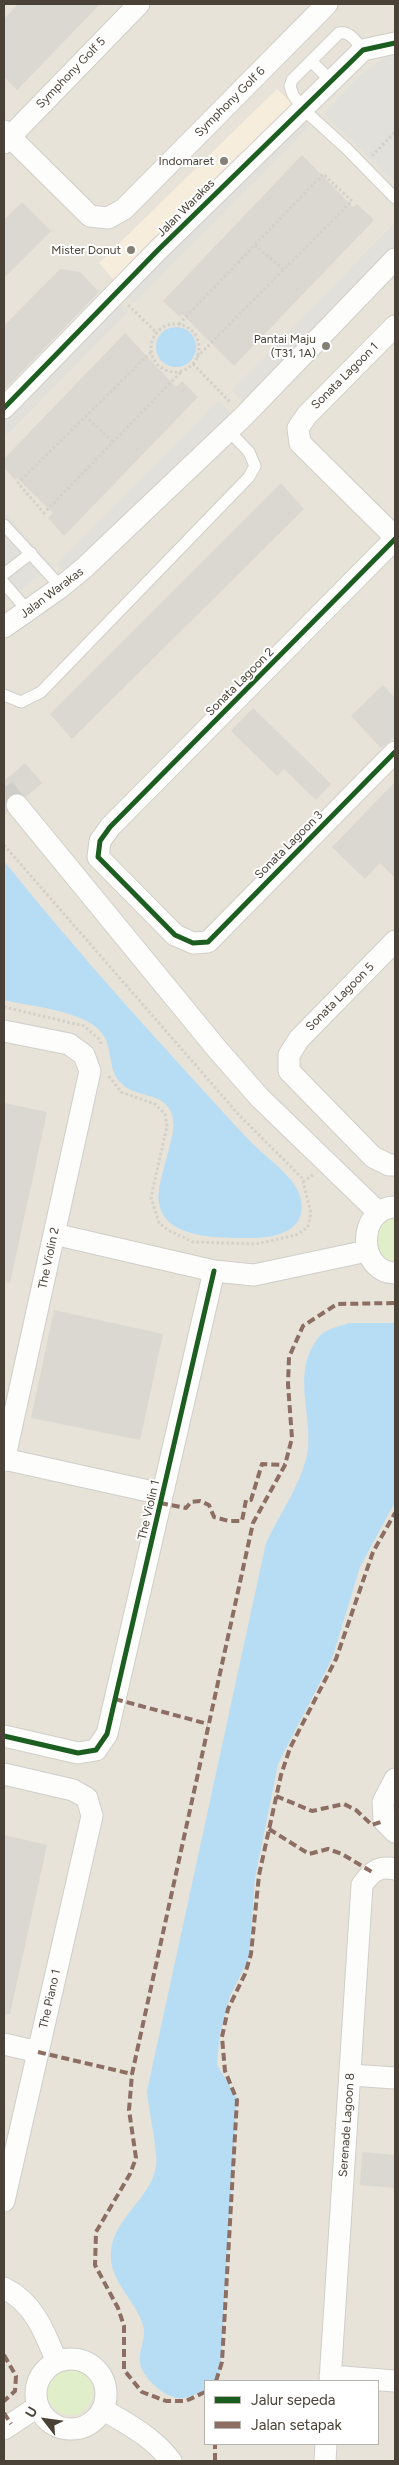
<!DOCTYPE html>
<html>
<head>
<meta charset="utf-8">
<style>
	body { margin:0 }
	#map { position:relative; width:399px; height:2465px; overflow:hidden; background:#f2f1ec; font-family:Figtree,sans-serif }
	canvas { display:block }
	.frame { position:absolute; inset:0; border:5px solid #4a4236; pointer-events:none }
	.legend { position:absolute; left:204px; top:2380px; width:175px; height:65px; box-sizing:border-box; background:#fff; border:1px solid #b7b3af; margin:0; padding:6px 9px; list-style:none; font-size:15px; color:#4a4236 }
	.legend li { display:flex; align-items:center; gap:10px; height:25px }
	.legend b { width:25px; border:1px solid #b7b3af }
	.north { position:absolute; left:20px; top:2395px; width:50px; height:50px; -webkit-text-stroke:4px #fff; paint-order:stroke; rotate:300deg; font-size:14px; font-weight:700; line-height:20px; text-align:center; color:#4a4236 }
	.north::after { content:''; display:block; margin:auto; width:18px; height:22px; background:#4a4236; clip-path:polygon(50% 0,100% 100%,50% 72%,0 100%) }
</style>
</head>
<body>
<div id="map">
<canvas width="399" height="2465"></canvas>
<div class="frame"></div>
<ul class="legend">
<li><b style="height:6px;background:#1b5e20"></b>Jalur sepeda</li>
<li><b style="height:6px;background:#8d6e63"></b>Jalan setapak</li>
</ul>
<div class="north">U</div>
</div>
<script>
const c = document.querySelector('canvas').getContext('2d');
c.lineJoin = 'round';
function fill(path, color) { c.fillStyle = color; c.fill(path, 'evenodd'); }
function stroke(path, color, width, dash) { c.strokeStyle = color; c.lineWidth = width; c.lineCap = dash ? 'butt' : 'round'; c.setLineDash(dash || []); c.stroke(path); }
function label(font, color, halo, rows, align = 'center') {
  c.font = font + ' Figtree,sans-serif'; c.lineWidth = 4; c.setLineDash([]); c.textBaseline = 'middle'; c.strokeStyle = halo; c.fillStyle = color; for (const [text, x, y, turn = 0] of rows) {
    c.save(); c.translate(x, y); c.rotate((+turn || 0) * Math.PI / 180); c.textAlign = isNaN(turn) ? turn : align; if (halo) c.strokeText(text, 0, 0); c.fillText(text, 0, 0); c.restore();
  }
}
const residential = new Path2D(`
	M 4,4 L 395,4 L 395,2461 L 4,2461 ZM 205,2381 L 378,2381 L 378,2444 L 205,2444 Z`);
const commercial = new Path2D(`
	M 277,89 L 297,108 L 117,284 L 99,263 Z`);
const green = new Path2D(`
	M 395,1217 L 395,1262 L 385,1258 L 376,1245 C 378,1231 380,1221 395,1217 Z
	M47 2392a23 23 0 1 1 46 0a23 23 0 1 1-46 0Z`);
const parking = new Path2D(`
	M 386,56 L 395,57 L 395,182 L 324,114 L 359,76 Z
	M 300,116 L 310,126 L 134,303 L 123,293 Z
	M 395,223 L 395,254 L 246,405 L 232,390 Z
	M 117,299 L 128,311 L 4,438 L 4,417 Z
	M 218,401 L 234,416 L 68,575 L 57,564 Z
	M 4,512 L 51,565 L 4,603 Z`);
const water = new Path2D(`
	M156 347a20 20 0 1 1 40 0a20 20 0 1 1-40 0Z
	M 4,861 C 79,955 164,1048 246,1137 C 260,1153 295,1176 300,1196 C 310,1234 271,1239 243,1238 C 211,1238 152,1237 159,1189 C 161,1177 165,1164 168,1152 C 171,1140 176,1128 172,1115 C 166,1092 136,1098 122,1084 C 109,1073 112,1054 106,1040 C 95,1011 32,1007 4,1000 Z
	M 349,1323 L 395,1323 L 395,1502 L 360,1567 L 332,1659 L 278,1764 L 255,1878 L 249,1958 L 230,1996 L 220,2033 L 217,2065 L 237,2098 L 220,2372 L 214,2381 L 205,2381 L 205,2389 C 196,2395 184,2401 173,2397 C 160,2393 142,2376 140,2363 C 138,2351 147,2337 143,2325 C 137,2303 113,2284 111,2260 C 108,2220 149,2203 156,2167 C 159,2156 148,2107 147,2091 L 266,1543 C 280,1513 303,1482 308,1449 C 312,1412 291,1371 319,1337 C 325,1329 340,1326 349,1323 Z`);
const building = new Path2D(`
	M 18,4 L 100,4 L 17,90 L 4,77 L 4,19 Z
	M 302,155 L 353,207 L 357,204 L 374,220 L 234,366 L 182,314 L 180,317 L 163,301 Z
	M 22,202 L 51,231 L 4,278 L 4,220 Z
	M 60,269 L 80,272 L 99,292 L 4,390 L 4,326 Z
	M 125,333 L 176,387 L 182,381 L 198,397 L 64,536 L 48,518 L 53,513 L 17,478 L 15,480 L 4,467 L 4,459 Z
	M 281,483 L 304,509 L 72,739 L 50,714 Z
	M 383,685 L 395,698 L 395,737 L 381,748 L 351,716 Z
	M 253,708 L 331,784 L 316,800 L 284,769 L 277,776 L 231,731 Z
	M 25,763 L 42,783 L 26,797 L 15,793 L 9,796 L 5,807 L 7,813 L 4,816 L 4,781 Z
	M 395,782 L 395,878 L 380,863 L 365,879 L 332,847 Z
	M 4,1103 L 47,1112 L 10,1283 L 4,1282 Z
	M 54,1310 L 163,1334 L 140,1440 L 31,1418 Z
	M 4,1835 L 47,1845 L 10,2014 L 4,2014 Z
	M 362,2152 L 395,2155 L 395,2188 L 360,2185 Z`);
const minorTunnel = new Path2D(`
	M 4,788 L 17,805`);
const path = new Path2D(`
	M 372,156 L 395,132
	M 255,245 L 284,270
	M 128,305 L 157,333
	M 179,324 L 323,174 L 352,201 L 197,357
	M151 348a24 24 0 1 1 48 0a24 24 0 1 1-48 0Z
	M 151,352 L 18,483 L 44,513 L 182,371
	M 193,364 L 231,403
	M 85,416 L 112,441
	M 4,845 L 239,1115 L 302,1178 L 311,1213 L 308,1227 L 296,1235 L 256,1244 L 193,1242 L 168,1230 L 159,1223 L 151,1197 L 167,1126 L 165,1114 L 155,1104 L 121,1092 L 108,1075
	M 4,1007 L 84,1026 L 99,1039 L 102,1045
	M 303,1182 L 313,1175`);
const service = new Path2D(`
	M 363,50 C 356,42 351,31 339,33 L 292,80 L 290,86 L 293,95 L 303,109 L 347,149 L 395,198
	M 311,61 L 331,81
	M 4,525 L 61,587
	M 4,574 L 31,553
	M 4,583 L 28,611
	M 4,695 L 21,702 L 41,692 L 249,477 L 255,466 L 249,452 L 229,431`);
const minor = new Path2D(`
	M 4,131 L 90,216 L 108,218 L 124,209 L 327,4
	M 4,143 L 139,4
	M 395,326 L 307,415 L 298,428 L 300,443 L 395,537
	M 4,408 L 158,250 L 363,50 L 395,43
	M 395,539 L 110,827 L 100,841 L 98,857 L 175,935 L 193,943 L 208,942 L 395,752
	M 4,627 L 61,587 L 84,568 L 244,416 L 395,259
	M 17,805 L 217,1049 L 260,1098 L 379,1213
	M 395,941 L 299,1039 L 289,1055 L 289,1071 L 373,1157 L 389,1165 L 395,1165
	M 4,1031 L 69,1044 L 84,1055 L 90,1071 L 4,1461
	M 395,1207 C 357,1208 357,1272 395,1273
	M 54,1234 L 214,1271 L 254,1275 L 367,1251
	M 4,1459 L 162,1494
	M 4,1736 L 78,1753 L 96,1750 L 107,1734 L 214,1271
	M 4,1774 L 73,1790 L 87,1798 L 92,1816 L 4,2201
	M 395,1779 L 383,1802 L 384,1821 L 395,1832
	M 4,2044 L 38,2052
	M 350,2075 L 395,2078
	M 4,2288 C 34,2303 44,2331 56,2360
	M36 2394a35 35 0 1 1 70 0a35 35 0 1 1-70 0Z
	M 330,2376 L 395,2381
	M 330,2381 L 362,1885 C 371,1872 379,1865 395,1869
	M 104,2410 C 129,2425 153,2437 171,2461
	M 4,2429 L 37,2407
	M 325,2461 L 326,2444`);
const quiet = new Path2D(`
	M 160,1503 L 186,1508 L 191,1502 L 200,1501 L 209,1505 L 214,1517 L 229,1521 L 242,1521 L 246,1500 L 251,1500 L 262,1464 L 285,1465
	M 115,1699 L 208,1724
	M 276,1796 L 312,1811 L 344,1804 L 356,1810 L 372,1825 L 384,1821
	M 269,1829 L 309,1854 L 328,1849 L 342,1854 L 372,1872
	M 38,2052 L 132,2074
	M 4,2355 L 16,2376 L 15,2391 L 4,2401
	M 216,2381 L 222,2362 L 237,2100 L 225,2071 L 222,2037 L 228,2009 L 245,1974 L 251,1954 L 259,1875 L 281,1775 L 290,1748 L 336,1659 L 373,1552 L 395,1513
	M 205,2392 L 186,2401 L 166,2401 L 142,2392 L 124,2370 L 124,2326 L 118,2308 L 95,2265 L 96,2232 L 130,2174 L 136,2158 L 129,2110 L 132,2074 L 253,1523 L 285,1465 L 292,1438 L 288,1384 L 289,1357 L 303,1326 L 337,1304 L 395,1303
	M 4,2413 L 11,2424
	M 215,2461 L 215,2444`);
const cycleway = new Path2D(`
	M 4,408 L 158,250 L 363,50 L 395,43
	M 395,539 L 110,827 L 100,841 L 98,857 L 175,935 L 193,943 L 208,942 L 395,752
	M 4,1736 L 78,1753 L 96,1750 L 107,1734 L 214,1271`);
const markers = [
	[224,161,5,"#857f76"],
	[131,250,5,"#857f76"],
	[326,346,5,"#857f76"]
];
const streetNames = [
	["Symphony Golf 5",71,73,-46],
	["Symphony Golf 6",230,102,-45],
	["Jalan Warakas",186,208,-45],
	["Sonata Lagoon 1",345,376,-45],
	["Jalan Warakas",52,593,-37],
	["Sonata Lagoon 2",240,682,-45],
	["Sonata Lagoon 3",289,845,-45],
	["Sonata Lagoon 5",340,997,-45],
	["The Violin 2",49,1258,-78],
	["The Violin 1",149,1510,-77],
	["The Piano 1",50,1999,-77],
	["Serenade Lagoon 8",347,2125,-86]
];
const poiNames = [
	["Indomaret",214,161],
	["Mister Donut",121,250],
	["Pantai Maju",316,339],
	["(T31, 1A)",316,353]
];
fill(residential, '#e7e3d9');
fill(commercial, '#f6eddd');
fill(green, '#e0efc9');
fill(parking, '#e2e0da');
fill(water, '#b7ddf5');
fill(building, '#dbd8d2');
stroke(minorTunnel, '#d0cec8', 21, [21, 11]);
stroke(service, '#d1cec9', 13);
stroke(minor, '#d1cec9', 23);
stroke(path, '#d2d1ca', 3, [2.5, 2.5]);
stroke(service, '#fdfdfc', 11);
stroke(minor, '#fdfdfc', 21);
stroke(quiet, '#8d6e63', 4, [8, 4]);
stroke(cycleway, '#1b5e20', 5);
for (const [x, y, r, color] of markers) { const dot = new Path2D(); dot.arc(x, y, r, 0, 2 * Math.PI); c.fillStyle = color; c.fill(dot); stroke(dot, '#fff', 2); }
label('12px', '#4a4236', '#fff', streetNames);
label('12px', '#4a4236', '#fff', poiNames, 'right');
</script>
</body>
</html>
